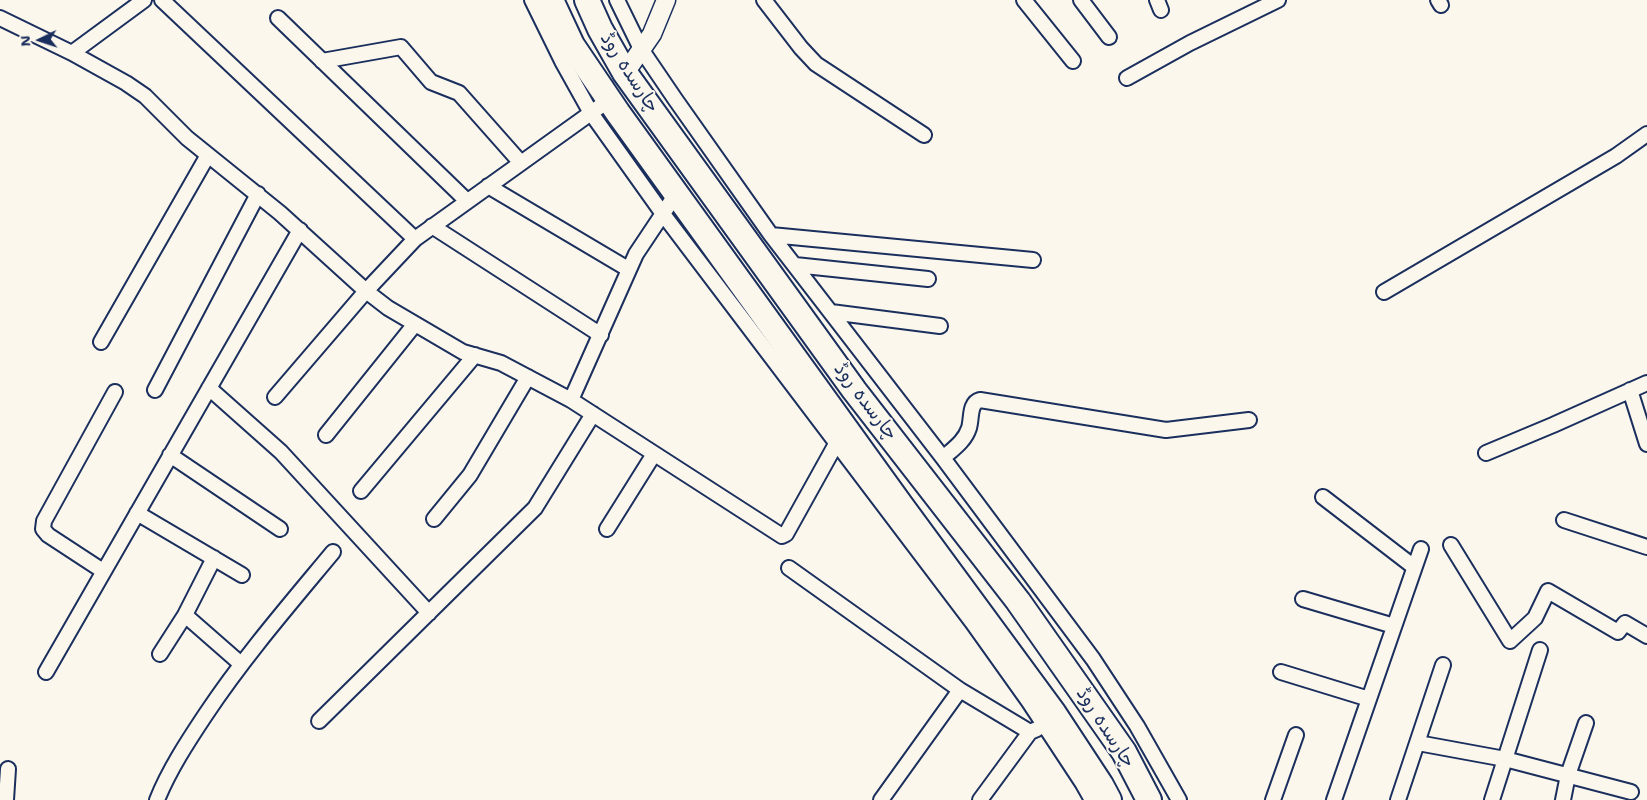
<!DOCTYPE html>
<html>
<head>
<meta charset="utf-8">
<style>
	body { margin:0 }
	#map { position:relative; width:1647px; height:800px; overflow:hidden; background:#fbf7ec; font-family:"Shantell Sans",sans-serif }
	canvas { display:block }
	.north { position:absolute; left:15px; top:15px; width:50px; height:50px; -webkit-text-stroke:4px #fbf7ec; paint-order:stroke; rotate:266deg; font-size:14px; font-weight:700; line-height:20px; text-align:center; color:#1b2f5e }
	.north::after { content:''; display:block; margin:auto; width:18px; height:22px; background:#1b2f5e; clip-path:polygon(50% 0,100% 100%,50% 72%,0 100%) }
</style>
</head>
<body>
<div id="map">
<canvas width="1647" height="800"></canvas>
<div class="north">N</div>
</div>
<script>
const c = document.querySelector('canvas').getContext('2d');
c.lineJoin = 'round';
function stroke(path, color, width, dash) { c.strokeStyle = color; c.lineWidth = width; c.lineCap = dash ? 'butt' : 'round'; c.setLineDash(dash || []); c.stroke(path); }
function label(font, color, halo, rows, align = 'center') {
  c.font = font + ' "Shantell Sans","Playpen Sans Arabic",sans-serif'; c.lineWidth = 4; c.setLineDash([]); c.textBaseline = 'middle'; c.strokeStyle = halo; c.fillStyle = color; for (const [text, x, y, turn = 0] of rows) {
    c.save(); c.translate(x, y); c.rotate((+turn || 0) * Math.PI / 180); c.textAlign = isNaN(turn) ? turn : align; if (halo) c.strokeText(text, 0, 0); c.fillText(text, 0, 0); c.restore();
  }
}
const minor = new Path2D(`
	M 162,0 L 415,239
	M 532,0 L 562,61 L 591,113 L 663,214 L 972,622 L 1029,702 L 1083,784 L 1092,800
	M 617,0 L 641,49 L 675,99 L 771,235 L 943,458 L 1093,659 L 1137,726 L 1179,800
	M 764,0 L 801,48 L 816,64 L 924,135
	M 1024,0 L 1073,61
	M 1081,0 L 1109,37
	M 1157,0 L 1161,10
	M 1438,0 L 1441,5
	M 0,18 L 72,53 L 126,83 L 145,96 L 187,138 L 280,213 L 366,291 L 388,308 L 463,352 L 501,363 L 571,400 L 782,536 L 786,534 L 836,444
	M 278,18 L 467,201
	M 72,53 L 144,0
	M 322,61 L 401,47 L 431,82 L 459,93 L 521,163
	M 1127,78 L 1190,43 L 1278,0
	M 488,186 L 628,269
	M 432,226 L 601,335
	M 771,235 L 1033,260
	M 795,265 L 928,279
	M 1384,292 L 1616,156 L 1647,134
	M 831,312 L 940,326
	M 101,342 L 208,155
	M 209,388 L 281,452 L 429,613
	M 155,390 L 258,194
	M 1630,390 L 1647,444
	M 275,397 L 366,291 L 415,239 L 609,100
	M 571,400 L 636,254 L 676,194
	M 326,435 L 415,324
	M 1486,453 L 1553,425 L 1647,383
	M 170,455 L 280,529
	M 943,458 C 953,449 965,441 969,428 C 972,418 969,403 980,400 L 1166,430 L 1249,420
	M 361,491 L 475,355
	M 1323,497 L 1414,567
	M 137,513 L 242,575
	M 434,519 L 470,475 L 528,377
	M 1564,520 L 1647,547
	M 607,529 L 654,454
	M 1451,545 L 1510,641 L 1535,618 L 1548,591 L 1618,632 L 1625,623 L 1647,636
	M 789,568 L 960,690 L 1030,732
	M 103,571 L 48,535 L 43,529 L 44,521 L 115,392
	M 1303,599 L 1394,626
	M 185,615 L 241,664
	M 160,654 L 185,615 L 214,558
	M 46,672 L 300,230
	M 1281,672 L 1369,699
	M 319,721 L 535,508 L 593,414
	M 1418,743 L 1505,759 L 1631,792
	M 6,800 L 8,769
	M 157,800 C 169,770 188,741 206,714 C 244,657 289,605 333,552
	M 881,800 L 960,690
	M 980,800 L 1030,732 L 1037,729
	M 1273,800 L 1296,735
	M 1334,800 L 1421,549
	M 1398,800 L 1443,665
	M 1492,800 L 1540,650
	M 1563,800 L 1568,775 L 1586,723`);
const tertiary = new Path2D(`
	M 625,73 L 652,34 L 666,0`);
const trunk = new Path2D(`
	M 551,0 L 572,45 L 618,113 L 900,504 L 1053,712 L 1101,785 L 1109,800
	M 587,0 L 600,29 L 625,73 L 854,390 L 1018,601 L 1124,752 L 1149,800`);
const streetNames = [
	["چارسدہ روڈ",629,73,57],
	["چارسدہ روڈ",865,402,53],
	["چارسدہ روڈ",1105,728,57]
];
stroke(minor, '#1b2f5e', 18);
stroke(tertiary, '#1b2f5e', 21);
stroke(trunk, '#1b2f5e', 28);
stroke(minor, '#fbf7ec', 14);
stroke(tertiary, '#fbf7ec', 18);
stroke(trunk, '#fbf7ec', 24);
label('19px', '#1b2f5e', '#fbf7ec', streetNames);
</script>
</body>
</html>
